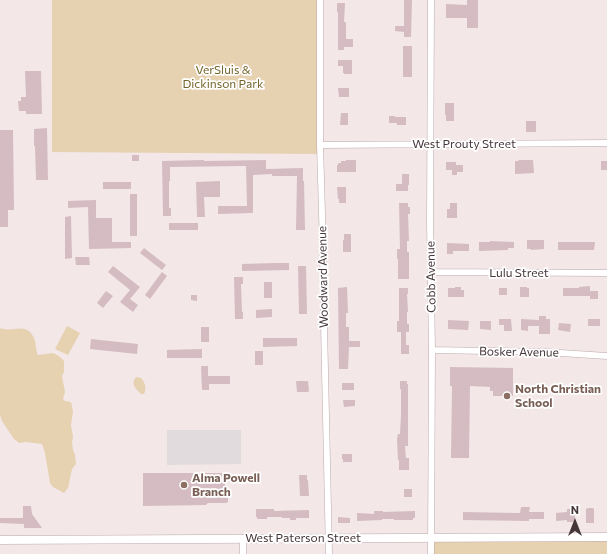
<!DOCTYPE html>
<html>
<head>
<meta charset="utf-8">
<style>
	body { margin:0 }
	#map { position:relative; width:607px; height:554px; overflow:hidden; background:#f3e7e8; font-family:Commissioner,sans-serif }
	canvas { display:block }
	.north { position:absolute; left:555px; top:502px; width:40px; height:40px; -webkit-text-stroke:3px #fff; paint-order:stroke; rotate:0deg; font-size:11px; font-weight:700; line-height:16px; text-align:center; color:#453639 }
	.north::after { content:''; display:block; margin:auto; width:14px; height:18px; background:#453639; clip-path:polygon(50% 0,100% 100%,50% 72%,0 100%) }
</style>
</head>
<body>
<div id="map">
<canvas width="607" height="554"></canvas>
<div class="north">N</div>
</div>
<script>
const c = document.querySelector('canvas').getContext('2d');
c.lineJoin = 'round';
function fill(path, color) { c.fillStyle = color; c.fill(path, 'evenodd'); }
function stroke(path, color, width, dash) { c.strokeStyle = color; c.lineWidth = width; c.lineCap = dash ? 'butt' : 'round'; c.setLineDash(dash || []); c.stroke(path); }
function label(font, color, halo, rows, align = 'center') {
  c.font = font + ' Commissioner,sans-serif'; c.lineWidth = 3.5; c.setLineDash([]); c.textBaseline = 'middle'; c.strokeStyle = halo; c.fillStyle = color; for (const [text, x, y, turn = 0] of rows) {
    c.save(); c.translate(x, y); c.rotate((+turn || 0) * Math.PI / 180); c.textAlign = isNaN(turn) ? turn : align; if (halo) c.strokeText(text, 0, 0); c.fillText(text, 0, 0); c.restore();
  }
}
const green = new Path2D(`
	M 52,0 L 319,0 L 320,154 L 52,152 Z
	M 67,326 L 80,333 L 68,355 L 55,349 Z
	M 0,328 C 12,333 25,322 33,336 C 37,343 35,349 38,355 L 53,353 L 59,356 L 64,361 L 64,372 L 62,376 L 65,392 L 63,399 L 65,401 L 71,402 L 73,411 L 71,425 L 73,437 L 72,442 L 73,450 L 75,455 L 76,464 L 72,469 L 68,488 L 64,493 L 53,487 L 50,483 L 45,453 L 42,444 L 26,442 L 19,443 L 14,439 L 2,421 L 0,415 Z
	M 137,377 L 141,378 C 145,382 147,389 144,394 L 141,394 C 136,389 131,385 135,378 Z
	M 607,537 L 607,554 L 431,554 L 431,539 Z`);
const parking = new Path2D(`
	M 167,430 L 241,430 L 241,464 L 167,465 Z`);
const building = new Path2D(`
	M 404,0 L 412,0 L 411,37 L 404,37 L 404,32 L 395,31 L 395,26 L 404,26 Z
	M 467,0 L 478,0 L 478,28 L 467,28 L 467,18 L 446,18 L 446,4 L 467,5 Z
	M 337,3 L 345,3 L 344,22 L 346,22 L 346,39 L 353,39 L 353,47 L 344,47 L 344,50 L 338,50 L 338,12 L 337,12 Z
	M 403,46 L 412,46 L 412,77 L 403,77 Z
	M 338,60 L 352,60 L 352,74 L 344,74 L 344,73 L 343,73 L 343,66 L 338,66 Z
	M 25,71 L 41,71 L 42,114 L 26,114 L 26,111 L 19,111 L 18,101 L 21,101 L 21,97 L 26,97 Z
	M 338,88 L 349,88 L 349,97 L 339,97 Z
	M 445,103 L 454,103 L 454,121 L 446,121 L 446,115 L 445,115 Z
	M 341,113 L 348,113 L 348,125 L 340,125 Z
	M 389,116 L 395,116 L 395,117 L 406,117 L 406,125 L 397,125 L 397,123 L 389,123 Z
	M 526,121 L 536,121 L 536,132 L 526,132 Z
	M 47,128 L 48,180 L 36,180 L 35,146 L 34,146 L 34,129 Z
	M 0,130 L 13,130 L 14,210 L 8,210 L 8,227 L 0,227 Z
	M 132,155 L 139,155 L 139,161 L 132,161 Z
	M 204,160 L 204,161 L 266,160 L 266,169 L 303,168 L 303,181 L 304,181 L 305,230 L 296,230 L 297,176 L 272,176 L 272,174 L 253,175 L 253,213 L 218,214 L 218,206 L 247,206 L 246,166 L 170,167 L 170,181 L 169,181 L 169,208 L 171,208 L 171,216 L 163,216 L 162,161 Z
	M 346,160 L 356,160 L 356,172 L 337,172 L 337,165 L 338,165 L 338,163 L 341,163 L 341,161 L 346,161 Z
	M 518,160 L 533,160 L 534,173 L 515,174 L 515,161 L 519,161 Z
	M 601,161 L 607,161 L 607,170 L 601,170 Z
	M 446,162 L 456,162 L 456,165 L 463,165 L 463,172 L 457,172 L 457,175 L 452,175 L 452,170 L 446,170 Z
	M 402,174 L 409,174 L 409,185 L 408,185 L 408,191 L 396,191 L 396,184 L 402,184 Z
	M 220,181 L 220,197 L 204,197 L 205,217 L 197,217 L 196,182 Z
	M 103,182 L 131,182 L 131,189 L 103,189 Z
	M 337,187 L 346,187 L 346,203 L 339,203 L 339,199 L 338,199 Z
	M 130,194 L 137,194 L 137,236 L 130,236 Z
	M 96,200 L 96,218 L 112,218 L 112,242 L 131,242 L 131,248 L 89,249 L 88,207 L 68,208 L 68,201 Z
	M 399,203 L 408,203 L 408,207 L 410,207 L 410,214 L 408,214 L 409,241 L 407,241 L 407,252 L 409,252 L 409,279 L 398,279 L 398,259 L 397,259 L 397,249 L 400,249 Z
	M 450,203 L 457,203 L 457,218 L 447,218 L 447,209 L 450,209 Z
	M 71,216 L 72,258 L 65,259 L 65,217 Z
	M 169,223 L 198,223 L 198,230 L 169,230 Z
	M 344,234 L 351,234 L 351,252 L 343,252 L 343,240 L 344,240 Z
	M 527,240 L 544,240 L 544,249 L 531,250 L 531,249 L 527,249 Z
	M 490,241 L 514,242 L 514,248 L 508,248 L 508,250 L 479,251 L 479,242 L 490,242 Z
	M 558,242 L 595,242 L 594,250 L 558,250 Z
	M 447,243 L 469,244 L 469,251 L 453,251 L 453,254 L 447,254 Z
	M 144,248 L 166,265 L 162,270 L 140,253 Z
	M 75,257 L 89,257 L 90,265 L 76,265 Z
	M 276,263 L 289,263 L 289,270 L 242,271 L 242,264 Z
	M 113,266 L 140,287 L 130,299 L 138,305 L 133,312 L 120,302 L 130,290 L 108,272 Z
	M 298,266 L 306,266 L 307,314 L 299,314 Z
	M 162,272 L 167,276 L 150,299 L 145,295 Z
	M 234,277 L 243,277 L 243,284 L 241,284 L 242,312 L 243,312 L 243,319 L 235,319 Z
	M 264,282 L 272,282 L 272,298 L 264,298 Z
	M 590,286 L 590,291 L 598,291 L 598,299 L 590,299 L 590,296 L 563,296 L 563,288 L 579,288 L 579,287 Z
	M 347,287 L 348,313 L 346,313 L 346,327 L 349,327 L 349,341 L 360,341 L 360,347 L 349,347 L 348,369 L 339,369 L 338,288 Z
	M 455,287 L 461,287 L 461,290 L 464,290 L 464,297 L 448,297 L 448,288 L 455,288 Z
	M 520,287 L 527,287 L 527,288 L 529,288 L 529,297 L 520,297 Z
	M 399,288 L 408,288 L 408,294 L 407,294 L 408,312 L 407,312 L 407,324 L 409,324 L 409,332 L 406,332 L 406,345 L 409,345 L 409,354 L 401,354 L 401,332 L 397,332 L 397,321 L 399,321 Z
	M 499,288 L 507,288 L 507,295 L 499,295 Z
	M 106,291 L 113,296 L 103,308 L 97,303 Z
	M 191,295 L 197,295 L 197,301 L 191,300 Z
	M 272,309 L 272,317 L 256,318 L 256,310 Z
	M 539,316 L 546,316 L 546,319 L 550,319 L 550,334 L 539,334 L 539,326 L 528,326 L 528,331 L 521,330 L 521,319 L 539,320 Z
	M 499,319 L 511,319 L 512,331 L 504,331 L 504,325 L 499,325 Z
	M 588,319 L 600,319 L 600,326 L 588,326 Z
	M 448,320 L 469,321 L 468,330 L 448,329 Z
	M 480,321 L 491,321 L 491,330 L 480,329 Z
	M 559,323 L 571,324 L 570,332 L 558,330 Z
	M 201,327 L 209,327 L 209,342 L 201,342 Z
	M 263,338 L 297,338 L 297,346 L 263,347 Z
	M 91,339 L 138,344 L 137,354 L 90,349 Z
	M 202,349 L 202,358 L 167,358 L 167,350 Z
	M 255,351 L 263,351 L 263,365 L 255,365 Z
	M 201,366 L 208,366 L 208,376 L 230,376 L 230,384 L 209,384 L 209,390 L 202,390 Z
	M 450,367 L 513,368 L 513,396 L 493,396 L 493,391 L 490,391 L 490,387 L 470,386 L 469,458 L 451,458 L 452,386 L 450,386 Z
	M 296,381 L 308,381 L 309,391 L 308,392 L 297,392 Z
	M 400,381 L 407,381 L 407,384 L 408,384 L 408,446 L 405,446 L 406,458 L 409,458 L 409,470 L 399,470 L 399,460 L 398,460 L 397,439 L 398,434 L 400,434 L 401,414 L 401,389 L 400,389 Z
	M 342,383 L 354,383 L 354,390 L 342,390 Z
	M 343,400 L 355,400 L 355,406 L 344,407 Z
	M 342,454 L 352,454 L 352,462 L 343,462 L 343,459 L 342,459 Z
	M 143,473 L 225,473 L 225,496 L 228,497 L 228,502 L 226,503 L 208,503 L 206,505 L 143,506 Z
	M 299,475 L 307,475 L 307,480 L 308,480 L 309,496 L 300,496 Z
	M 404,489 L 412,489 L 412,497 L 404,497 Z
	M 23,506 L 31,506 L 32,514 L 42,528 L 24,528 L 24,524 L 0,523 L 0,518 L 23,518 Z
	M 521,507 L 530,507 L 529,512 L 544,512 L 544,519 L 529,519 L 529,521 L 463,520 L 463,512 L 518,513 L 520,513 Z
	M 588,508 L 593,508 L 594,509 L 594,523 L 586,523 L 586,509 Z
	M 256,509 L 274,509 L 274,511 L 309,510 L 309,518 L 296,518 L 296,520 L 290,520 L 290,518 L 282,518 L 282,517 L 267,517 L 267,519 L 257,519 L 257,517 L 256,517 Z
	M 567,509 L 575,509 L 575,522 L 567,522 L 567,520 L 556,521 L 556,513 L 567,512 Z
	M 374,511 L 383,511 L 383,512 L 415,511 L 415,518 L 413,518 L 413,520 L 394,520 L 394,519 L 382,519 L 382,520 L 357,521 L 357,513 L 374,514 Z
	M 338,517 L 350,518 L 350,523 L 338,523 Z`);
const minor = new Path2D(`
	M 320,0 L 320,145 L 323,248 L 324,325 L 329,554
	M 431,0 L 430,223 L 432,350 L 431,554
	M 320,145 L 607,143
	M 431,272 L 607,273
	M 432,350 L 545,352 L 607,356
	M 243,538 L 243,554`);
const tertiary = new Path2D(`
	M 0,540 L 607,537`);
const markers = [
	[507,396,4,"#8d6e63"],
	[184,485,4,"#8d6e63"]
];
const parkNames = [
	["VerSluis &",223,70],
	["Dickinson Park",223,84]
];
const streetNames = [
	["West Prouty Street",464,144],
	["Lulu Street",519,273],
	["Woodward Avenue",323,277,-91],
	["Cobb Avenue",431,277,-91],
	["Bosker Avenue",519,352,1],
	["West Paterson Street",303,538]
];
const educationNames = [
	["North Christian",515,389],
	["School",515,403],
	["Alma Powell",192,478],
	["Branch",192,492]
];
fill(green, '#e6d1b1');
fill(parking, '#e1dbdd');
fill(building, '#d4bcc2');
stroke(minor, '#bea9ad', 7);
stroke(tertiary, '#bea9ad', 9);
stroke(minor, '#fff', 6);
stroke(tertiary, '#fff', 8);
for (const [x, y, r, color] of markers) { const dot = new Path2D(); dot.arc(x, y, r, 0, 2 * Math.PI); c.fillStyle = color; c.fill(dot); stroke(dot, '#fff', 1.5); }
label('12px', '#75652b', '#fff', parkNames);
label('12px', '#453639', '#fff', streetNames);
label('bold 12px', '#785e54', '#fff', educationNames, 'left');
</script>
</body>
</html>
